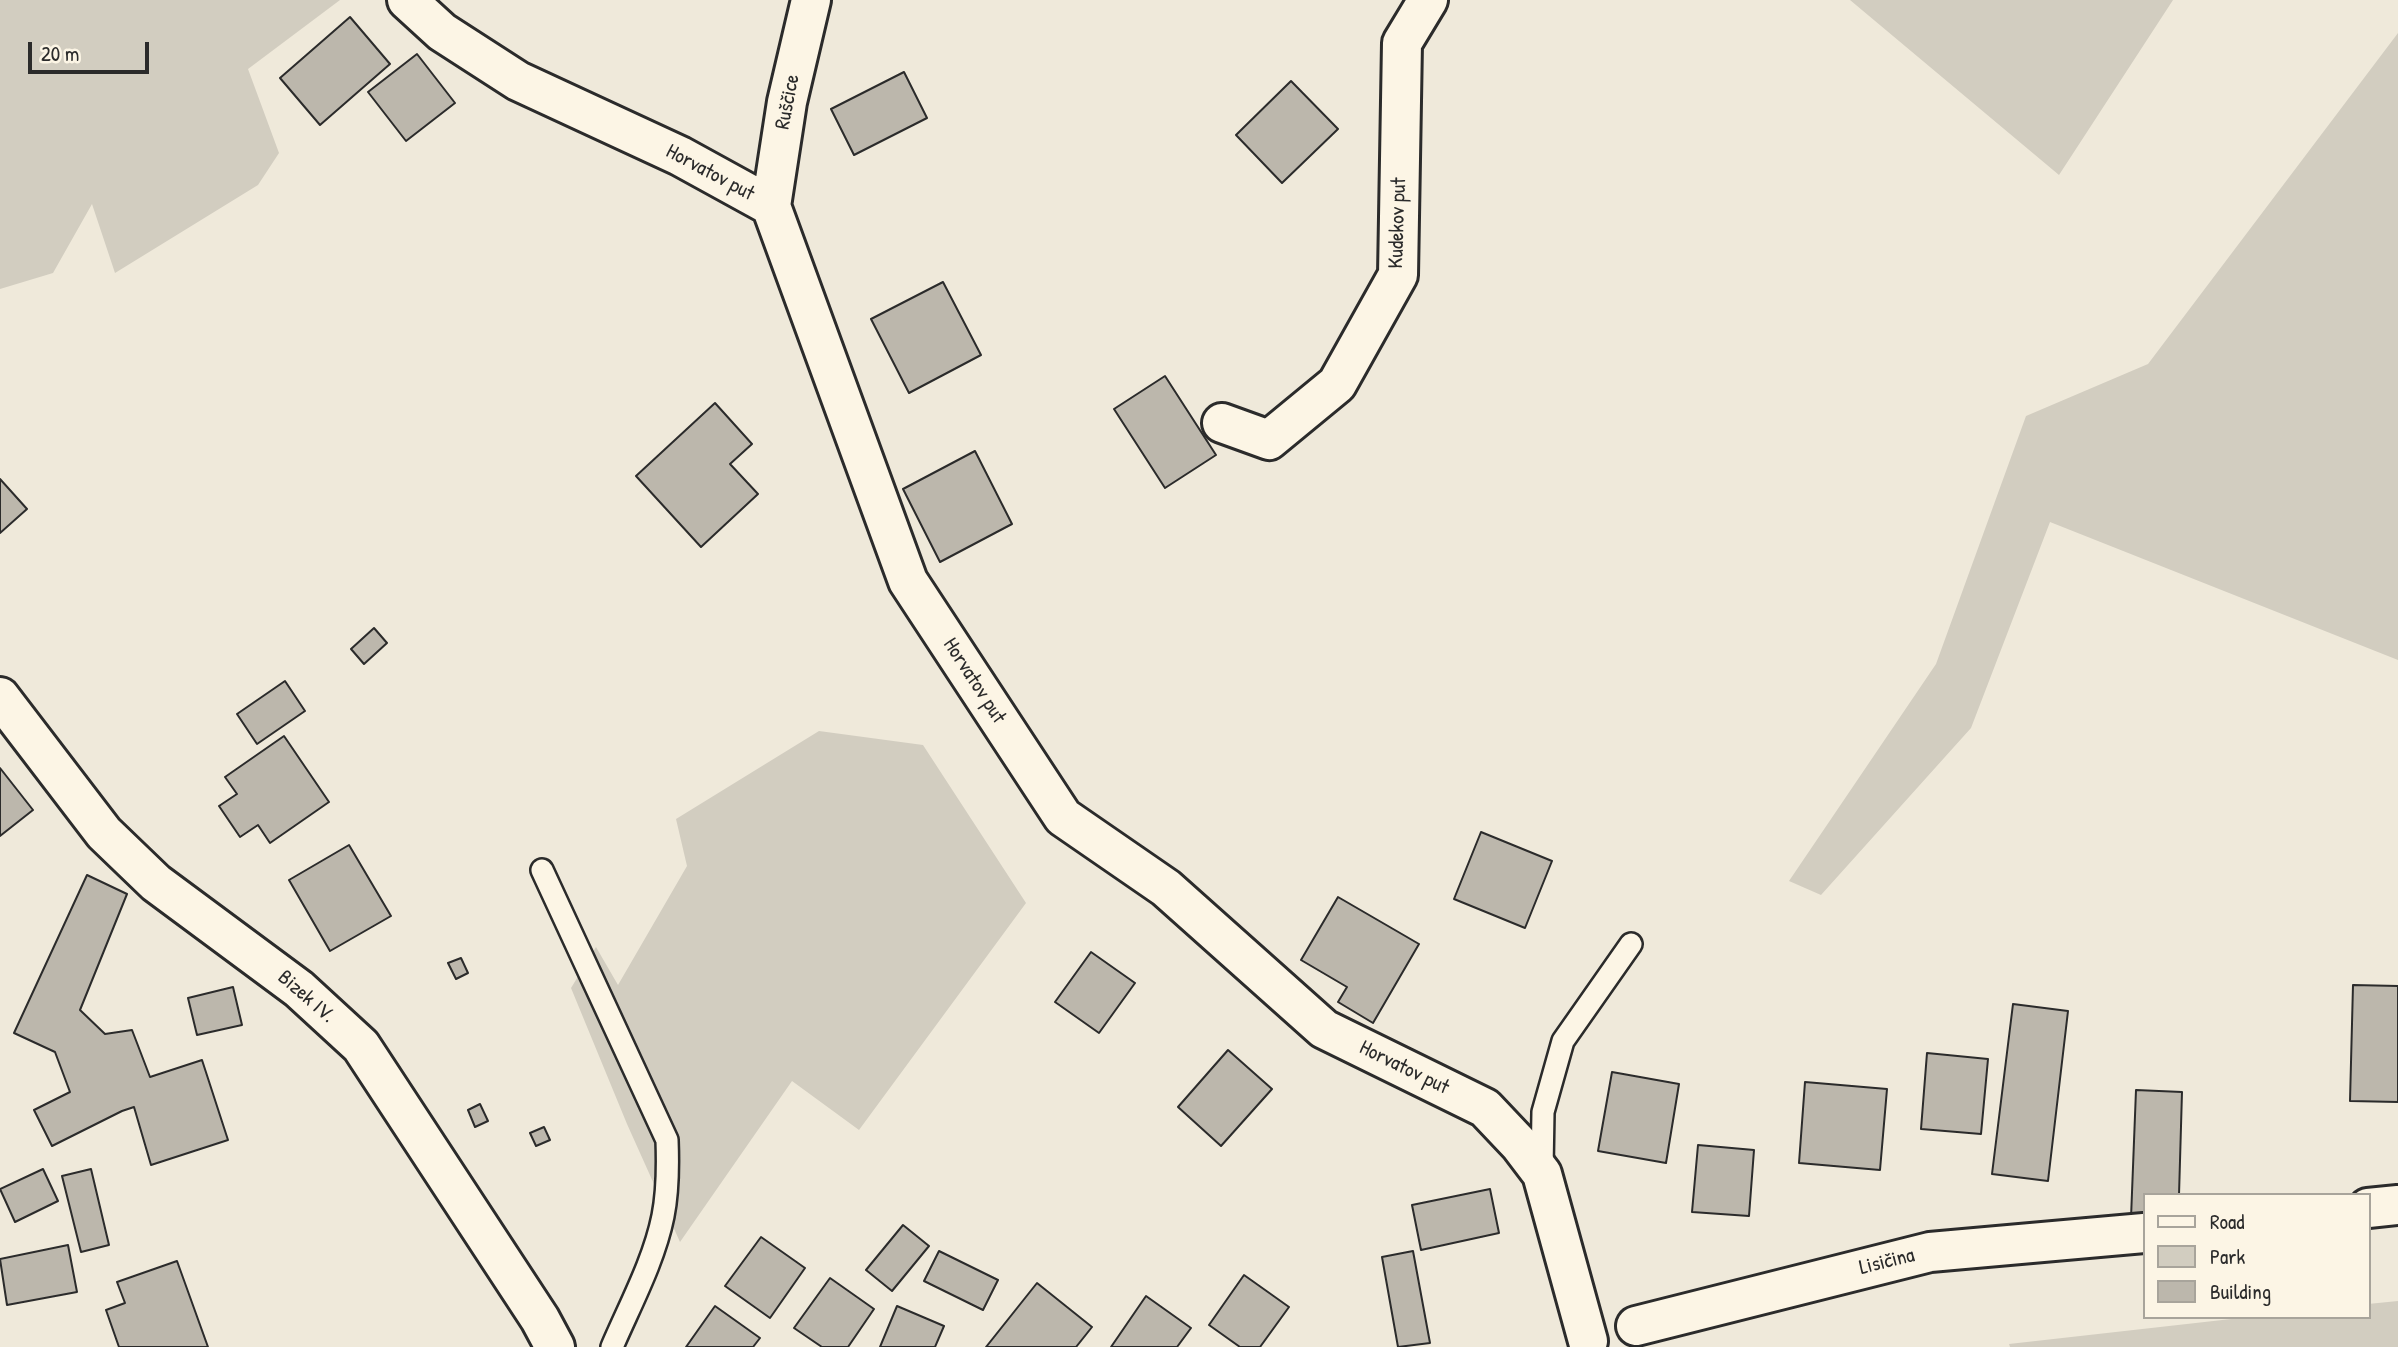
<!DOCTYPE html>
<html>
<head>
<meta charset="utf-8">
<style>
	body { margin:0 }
	#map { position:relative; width:2398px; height:1347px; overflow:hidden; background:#efe9da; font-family:"Patrick Hand",sans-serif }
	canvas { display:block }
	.legend { position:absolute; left:2143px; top:1193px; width:228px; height:126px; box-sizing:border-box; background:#fcf5e5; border:2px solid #a8a49b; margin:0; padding:9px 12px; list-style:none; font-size:21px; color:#2b2b2b }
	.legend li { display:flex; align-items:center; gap:14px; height:35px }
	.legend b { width:35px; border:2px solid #a8a49b }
	.scale { position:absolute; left:28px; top:42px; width:121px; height:32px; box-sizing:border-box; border:4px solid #2b2b2b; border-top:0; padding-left:9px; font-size:21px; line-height:24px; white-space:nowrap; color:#2b2b2b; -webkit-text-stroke:5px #fcf5e5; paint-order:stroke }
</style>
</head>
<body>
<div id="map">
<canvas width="2398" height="1347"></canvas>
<ul class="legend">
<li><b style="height:9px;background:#fcf5e5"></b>Road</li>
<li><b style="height:19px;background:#d2cdc0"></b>Park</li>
<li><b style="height:19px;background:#bcb7ac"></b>Building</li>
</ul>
<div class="scale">20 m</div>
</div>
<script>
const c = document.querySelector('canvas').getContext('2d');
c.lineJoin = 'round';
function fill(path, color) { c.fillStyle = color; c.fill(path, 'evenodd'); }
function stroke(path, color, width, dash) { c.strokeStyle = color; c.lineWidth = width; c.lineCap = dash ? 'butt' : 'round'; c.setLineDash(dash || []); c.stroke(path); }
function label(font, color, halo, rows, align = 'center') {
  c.font = font + ' "Patrick Hand",sans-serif'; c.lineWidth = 6; c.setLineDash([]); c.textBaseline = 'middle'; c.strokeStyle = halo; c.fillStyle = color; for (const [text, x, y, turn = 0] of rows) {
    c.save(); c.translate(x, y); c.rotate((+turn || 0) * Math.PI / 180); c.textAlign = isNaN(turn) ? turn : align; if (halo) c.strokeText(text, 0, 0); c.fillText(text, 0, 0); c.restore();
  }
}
const green = new Path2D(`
	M 0,0 L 340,0 L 248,69 L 279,153 L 258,185 L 115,273 L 92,204 L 53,273 L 0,289 Z
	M 1850,0 L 2173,0 L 2059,175 Z
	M 2398,33 L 2398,660 L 2050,522 L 1971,728 L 1821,895 L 1789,881 L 1936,664 L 2026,416 L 2148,364 Z
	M 819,731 L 923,745 L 1026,903 L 859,1130 L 792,1081 L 680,1242 L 627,1124 L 571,988 L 596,947 L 618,985 L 687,866 L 676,819 Z
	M 2398,1301 L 2398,1347 L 2010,1347 L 2009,1344 L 2249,1317 L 2368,1317 L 2368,1304 Z`);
const building = new Path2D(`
	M 350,17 L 390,64 L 320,125 L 280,78 Z
	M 417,54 L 455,103 L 406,141 L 368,92 Z
	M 904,72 L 927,118 L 854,155 L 831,109 Z
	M 1291,81 L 1338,129 L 1282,183 L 1236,135 Z
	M 943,282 L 981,355 L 909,393 L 871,319 Z
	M 1165,376 L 1216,455 L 1165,488 L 1114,409 Z
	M 715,403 L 752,444 L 730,464 L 758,494 L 701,547 L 636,476 Z
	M 975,451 L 1012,524 L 940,562 L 903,489 Z
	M 0,479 L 27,509 L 0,533 Z
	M 374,628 L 387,643 L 364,664 L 351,649 Z
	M 285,681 L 305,711 L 257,744 L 237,714 Z
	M 284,736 L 329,802 L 270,843 L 258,825 L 240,837 L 219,806 L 237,794 L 225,777 Z
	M 0,768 L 33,810 L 0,836 Z
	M 1481,832 L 1552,861 L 1525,928 L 1454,899 Z
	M 349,845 L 391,916 L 330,951 L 289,880 Z
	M 87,875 L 127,894 L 80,1010 L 105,1034 L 132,1030 L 150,1077 L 202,1060 L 228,1140 L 151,1165 L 134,1107 L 122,1111 L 52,1146 L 34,1110 L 70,1092 L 55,1052 L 14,1033 Z
	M 1338,897 L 1419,944 L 1373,1023 L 1338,1002 L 1347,987 L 1301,960 Z
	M 1091,952 L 1135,983 L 1099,1033 L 1055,1002 Z
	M 461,958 L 468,973 L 456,979 L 448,963 Z
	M 2353,985 L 2398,986 L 2398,1102 L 2350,1101 Z
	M 233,987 L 242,1025 L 197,1035 L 188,998 Z
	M 2013,1004 L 2068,1011 L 2048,1181 L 1992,1174 Z
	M 1228,1050 L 1272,1089 L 1221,1146 L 1178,1107 Z
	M 1927,1053 L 1988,1059 L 1981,1134 L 1921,1129 Z
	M 1612,1072 L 1679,1084 L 1666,1163 L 1598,1151 Z
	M 1805,1082 L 1887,1089 L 1880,1170 L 1799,1163 Z
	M 2136,1090 L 2182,1092 L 2179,1195 L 2144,1195 L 2144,1219 L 2131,1218 Z
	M 480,1104 L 488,1121 L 475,1127 L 468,1110 Z
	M 544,1127 L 550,1140 L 536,1146 L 530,1133 Z
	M 1698,1145 L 1754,1150 L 1749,1216 L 1692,1212 Z
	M 43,1169 L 58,1201 L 15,1222 L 0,1189 Z
	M 91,1169 L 109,1245 L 81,1252 L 62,1176 Z
	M 1490,1189 L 1499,1233 L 1421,1250 L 1412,1205 Z
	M 903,1225 L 929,1246 L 892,1291 L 866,1270 Z
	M 761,1237 L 805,1268 L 770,1318 L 725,1286 Z
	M 68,1245 L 77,1292 L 7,1305 L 0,1259 Z
	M 939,1251 L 998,1280 L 983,1310 L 924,1281 Z
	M 1413,1251 L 1430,1343 L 1398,1347 L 1382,1257 Z
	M 177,1261 L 208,1347 L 119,1347 L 106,1310 L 125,1303 L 117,1282 Z
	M 1244,1275 L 1289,1307 L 1260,1347 L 1240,1347 L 1209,1325 Z
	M 830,1278 L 874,1309 L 848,1347 L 822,1347 L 794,1328 Z
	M 1037,1283 L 1092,1327 L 1076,1347 L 986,1347 Z
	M 1146,1296 L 1191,1328 L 1177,1347 L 1111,1347 Z
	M 715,1306 L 760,1338 L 753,1347 L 686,1347 Z
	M 897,1306 L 944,1326 L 935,1347 L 880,1347 Z`);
const lane = new Path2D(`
	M 542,870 L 667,1140 C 668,1166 668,1191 663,1216 C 654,1261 630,1305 612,1347
	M 1542,1169 L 1543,1112 L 1563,1041 L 1631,944`);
const street = new Path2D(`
	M 407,0 L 442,32 L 518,81 L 680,156 L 771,206 L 908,581 L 1063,817 L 1166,888 L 1324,1029 L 1485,1108 L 1520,1145 L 1542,1174 L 1588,1341
	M 771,206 L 787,102 L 811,0
	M 1222,423 L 1269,440 L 1337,384 L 1398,275 L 1402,43 L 1428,0
	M 0,697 L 104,833 L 156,883 L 299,989 L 361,1046 L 540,1319 L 555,1347
	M 2368,1208 L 2398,1205
	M 1636,1326 L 1930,1252 L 2144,1233`);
const streetNames = [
	["Ruščice",788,102,-79],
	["Horvatov put",710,173,28],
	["Kudekov put",1398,223,-88],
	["Horvatov put",974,681,57],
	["Bizek IV.",306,997,41],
	["Horvatov put",1404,1068,26],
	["Lisičina",1887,1262,-14]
];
fill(green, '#d2cdc0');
fill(building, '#bcb7ac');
stroke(building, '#2b2b2b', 2);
stroke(lane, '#2b2b2b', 26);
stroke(street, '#2b2b2b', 44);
stroke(lane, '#fcf5e5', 21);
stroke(street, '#fcf5e5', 38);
label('21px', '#2b2b2b', '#fcf5e5', streetNames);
</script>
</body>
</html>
